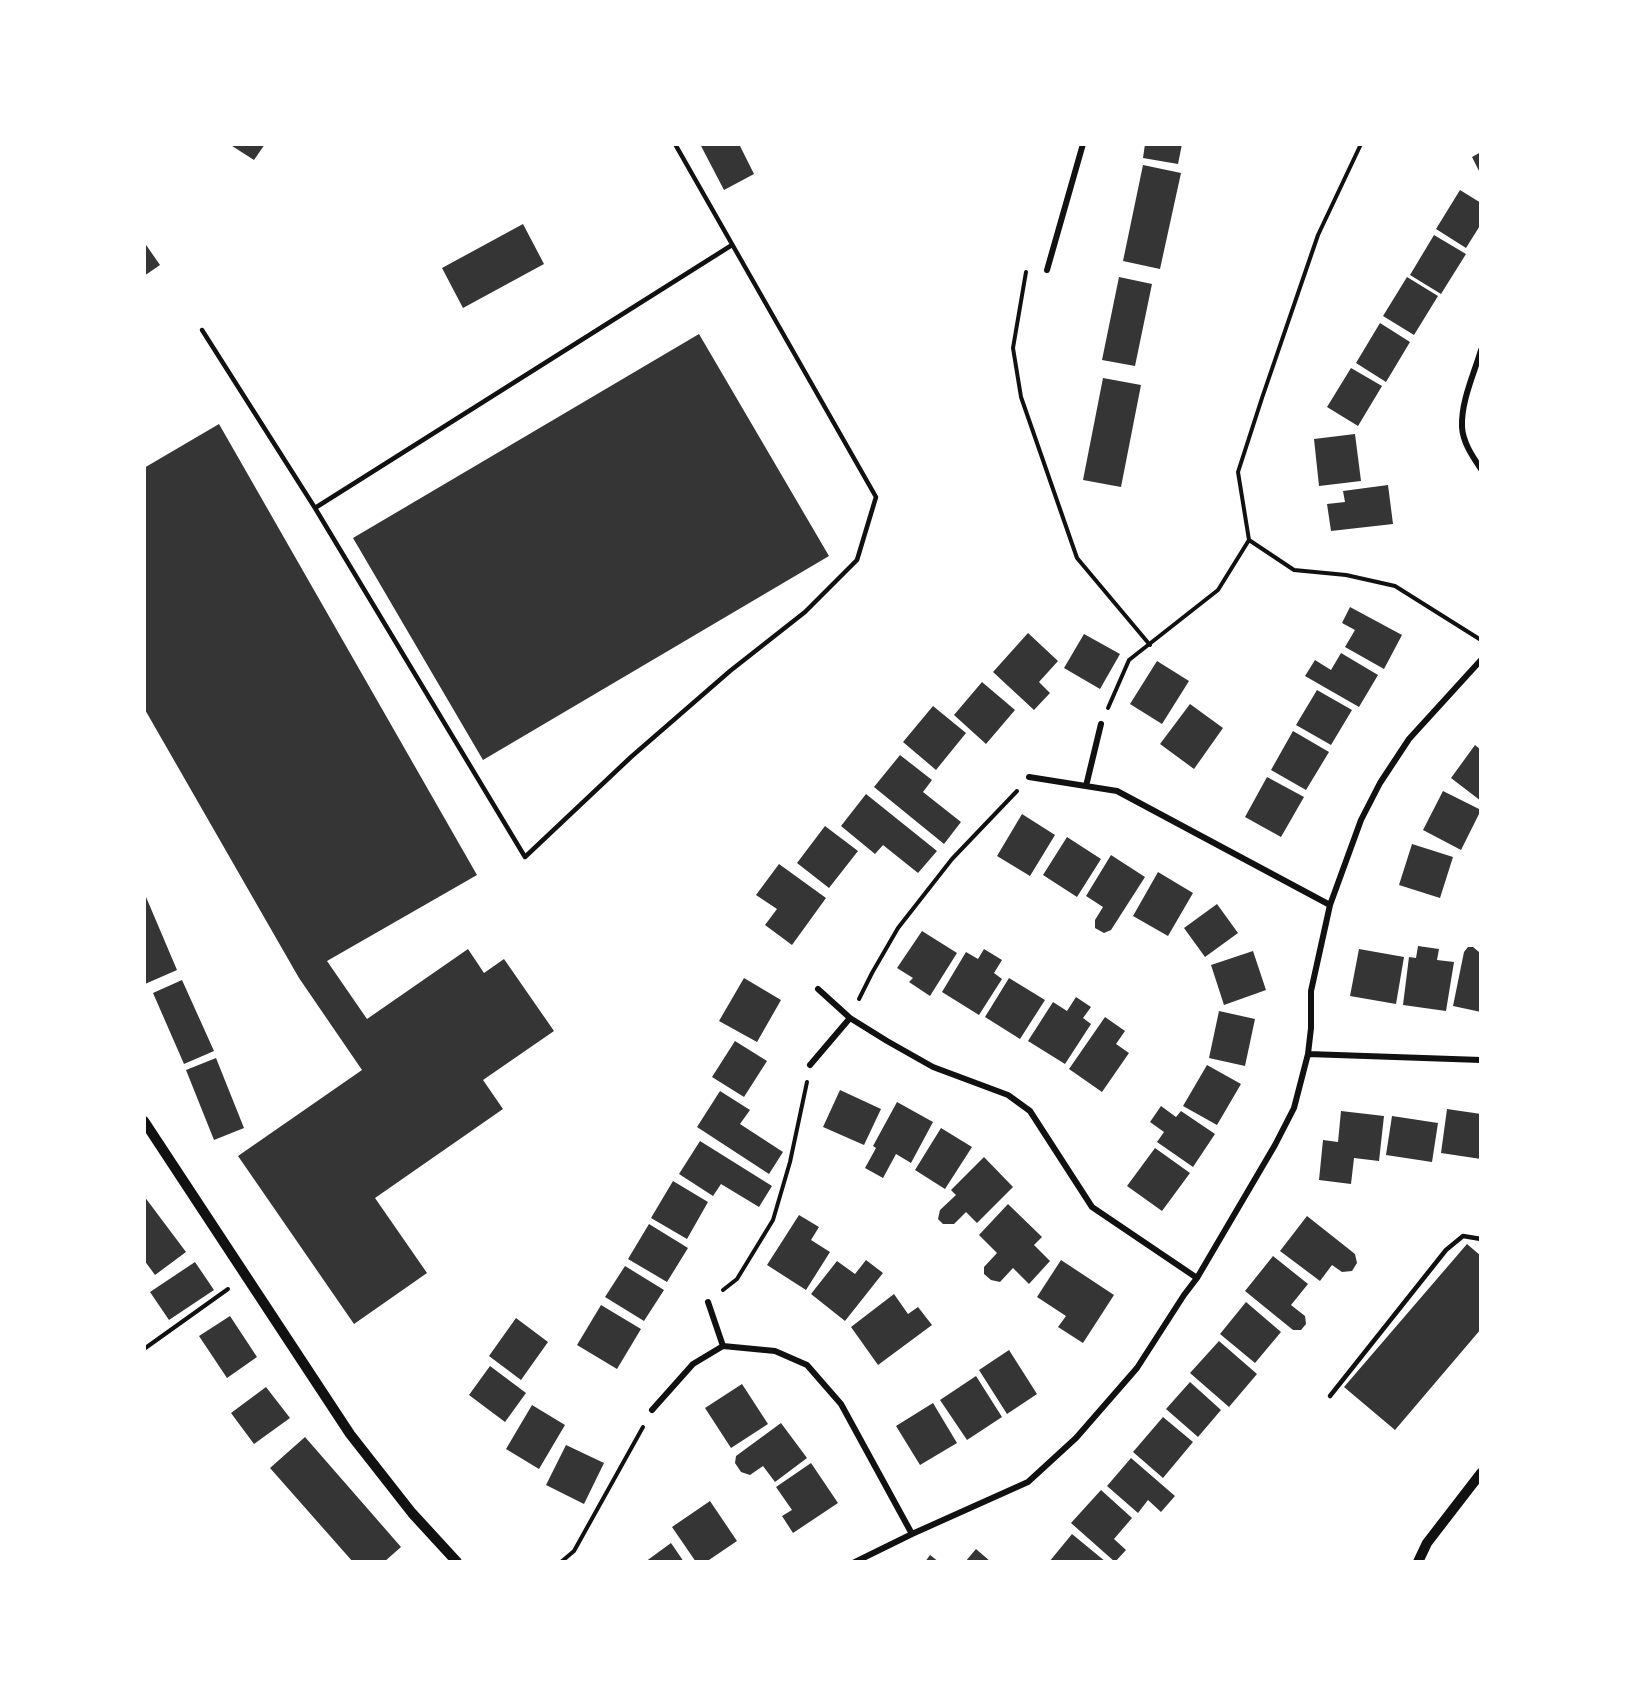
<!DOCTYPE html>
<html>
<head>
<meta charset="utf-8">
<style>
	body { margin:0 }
	#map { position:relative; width:1625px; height:1706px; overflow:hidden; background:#fff; font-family:Commissioner,sans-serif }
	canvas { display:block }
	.frame { position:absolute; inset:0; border:146px solid #fff; pointer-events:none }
</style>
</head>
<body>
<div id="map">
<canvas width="1625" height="1706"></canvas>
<div class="frame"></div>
</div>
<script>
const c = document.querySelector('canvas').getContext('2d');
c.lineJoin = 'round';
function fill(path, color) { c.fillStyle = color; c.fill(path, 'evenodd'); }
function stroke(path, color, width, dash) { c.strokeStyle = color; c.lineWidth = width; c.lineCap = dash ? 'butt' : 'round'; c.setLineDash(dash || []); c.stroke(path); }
const building = new Path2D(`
	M 229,144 L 265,144 L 254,160 Z
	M 700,144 L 739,144 L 754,174 L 724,190 Z
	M 1145,144 L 1182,144 L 1178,164 L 1143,158 Z
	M 1481,152 L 1481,175 L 1472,157 Z
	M 1143,165 L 1181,173 L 1160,269 L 1123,261 Z
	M 1460,190 L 1481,203 L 1481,224 L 1466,248 L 1436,229 Z
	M 523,224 L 544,264 L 463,308 L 442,268 Z
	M 1434,235 L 1466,254 L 1441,294 L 1410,275 Z
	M 144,242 L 160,265 L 144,276 Z
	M 1119,277 L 1152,284 L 1135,366 L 1102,360 Z
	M 1407,277 L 1438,296 L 1414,335 L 1383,316 Z
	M 1380,323 L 1410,342 L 1386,382 L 1356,363 Z
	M 699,334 L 829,556 L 483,760 L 353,538 Z
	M 1351,368 L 1382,386 L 1358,426 L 1327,407 Z
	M 1103,378 L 1141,385 L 1121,487 L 1083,480 Z
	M 219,424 L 477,875 L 327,961 L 367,1019 L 468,949 L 484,973 L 504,959 L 554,1031 L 483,1080 L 503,1109 L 375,1198 L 427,1273 L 354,1324 L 238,1156 L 362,1070 L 299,978 L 144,708 L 144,468 Z
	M 1355,434 L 1361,481 L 1319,486 L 1314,439 Z
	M 1388,485 L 1393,524 L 1331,531 L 1327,504 L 1345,502 L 1343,491 Z
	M 1350,607 L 1402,635 L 1384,669 L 1345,647 L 1355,630 L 1342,623 Z
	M 1028,633 L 1058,661 L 1039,682 L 1050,693 L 1034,710 L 993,672 Z
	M 1084,634 L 1120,654 L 1100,689 L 1064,668 Z
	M 1341,653 L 1378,675 L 1359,707 L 1305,676 L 1315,660 L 1331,670 Z
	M 1157,661 L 1189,681 L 1162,724 L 1130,704 Z
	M 982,682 L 1015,710 L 986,744 L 954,715 Z
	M 1317,690 L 1352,710 L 1331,745 L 1296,725 Z
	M 1190,704 L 1223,728 L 1194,769 L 1160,744 Z
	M 933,706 L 966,733 L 936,770 L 903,742 Z
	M 1293,731 L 1329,752 L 1306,790 L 1271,770 Z
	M 1475,745 L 1481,750 L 1481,801 L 1451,778 Z
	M 900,755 L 932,780 L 923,792 L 961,822 L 944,844 L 874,787 Z
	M 1267,777 L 1304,797 L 1281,837 L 1245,817 Z
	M 1443,791 L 1481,810 L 1461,850 L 1423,830 Z
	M 866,794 L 937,851 L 918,873 L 883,845 L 875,854 L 841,826 Z
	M 1022,814 L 1055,835 L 1030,876 L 997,856 Z
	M 825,826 L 858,851 L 829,888 L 797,863 Z
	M 1067,837 L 1101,859 L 1077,897 L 1043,875 Z
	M 1412,844 L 1453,857 L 1440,898 L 1399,885 Z
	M 1111,855 L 1145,877 L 1111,930 L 1104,933 L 1095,928 L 1095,920 L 1103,907 L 1086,896 Z
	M 779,864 L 826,898 L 792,945 L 765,925 L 777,909 L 756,895 Z
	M 1158,872 L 1193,893 L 1168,936 L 1133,916 Z
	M 144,897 L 146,897 L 177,970 L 145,984 Z
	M 1217,904 L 1238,933 L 1205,957 L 1184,928 Z
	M 922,931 L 957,953 L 930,996 L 909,982 L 913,978 L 897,968 Z
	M 1418,946 L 1439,949 L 1437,960 L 1454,962 L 1446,1011 L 1403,1005 L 1409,957 L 1416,958 Z
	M 1468,947 L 1473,947 L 1479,952 L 1479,958 L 1481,959 L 1481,1012 L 1453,1006 L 1464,952 Z
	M 984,949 L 1002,960 L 994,973 L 1002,979 L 979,1015 L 942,992 L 966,952 L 978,959 Z
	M 1359,949 L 1404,957 L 1396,1004 L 1350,996 Z
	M 1253,951 L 1266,990 L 1224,1005 L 1211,965 Z
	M 744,978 L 781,1000 L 757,1042 L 719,1021 Z
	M 1009,978 L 1045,1000 L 1020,1039 L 985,1017 Z
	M 182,980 L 214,1051 L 184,1064 L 153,993 Z
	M 1076,997 L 1091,1007 L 1083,1018 L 1091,1024 L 1065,1064 L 1028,1041 L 1053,1002 L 1067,1011 Z
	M 1219,1011 L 1255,1019 L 1245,1066 L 1209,1058 Z
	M 1105,1017 L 1125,1031 L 1116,1044 L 1129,1053 L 1102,1092 L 1069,1069 Z
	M 735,1041 L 767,1061 L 744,1097 L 712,1077 Z
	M 216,1058 L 244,1128 L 214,1140 L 186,1070 Z
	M 1207,1065 L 1241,1084 L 1217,1125 L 1183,1106 Z
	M 840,1090 L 881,1109 L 864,1145 L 823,1127 Z
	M 720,1091 L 750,1110 L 740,1124 L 783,1152 L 769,1174 L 697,1127 Z
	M 897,1102 L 933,1122 L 911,1163 L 896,1154 L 883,1178 L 865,1168 L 876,1148 L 873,1146 Z
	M 1161,1106 L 1176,1117 L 1181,1111 L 1215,1134 L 1193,1167 L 1157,1142 L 1164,1132 L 1150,1122 Z
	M 1447,1109 L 1481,1114 L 1481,1159 L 1441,1153 Z
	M 1341,1111 L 1384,1116 L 1379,1161 L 1354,1158 L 1351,1184 L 1319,1180 L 1323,1140 L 1338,1142 Z
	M 1392,1116 L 1438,1123 L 1432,1162 L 1386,1155 Z
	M 941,1128 L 972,1147 L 945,1189 L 915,1170 Z
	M 700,1141 L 772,1186 L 759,1207 L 721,1184 L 713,1196 L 679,1174 Z
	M 1155,1148 L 1190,1173 L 1162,1211 L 1127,1186 Z
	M 984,1157 L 1013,1187 L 977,1223 L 966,1212 L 954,1224 L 943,1224 L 938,1219 L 940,1210 L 956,1195 L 951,1190 Z
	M 673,1181 L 708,1202 L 687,1239 L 651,1218 Z
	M 144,1196 L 186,1252 L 155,1275 L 144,1260 Z
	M 1008,1204 L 1042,1237 L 1034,1245 L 1050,1261 L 1029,1284 L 1013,1268 L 1000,1282 L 991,1280 L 984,1274 L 984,1267 L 997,1253 L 979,1235 Z
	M 799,1215 L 819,1227 L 811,1240 L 830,1252 L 806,1290 L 767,1265 Z
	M 1307,1216 L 1355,1254 L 1357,1263 L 1352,1271 L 1342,1272 L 1332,1265 L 1320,1281 L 1280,1251 Z
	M 649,1224 L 688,1248 L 667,1282 L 628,1259 Z
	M 1467,1244 L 1481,1256 L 1481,1329 L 1395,1430 L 1344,1387 Z
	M 1273,1256 L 1308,1284 L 1291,1305 L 1305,1316 L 1306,1324 L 1301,1330 L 1293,1330 L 1245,1291 Z
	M 866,1260 L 883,1273 L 845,1321 L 811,1294 L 837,1261 L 855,1274 Z
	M 1061,1260 L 1114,1295 L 1083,1343 L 1058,1327 L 1066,1316 L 1037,1297 Z
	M 195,1262 L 214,1290 L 169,1320 L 150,1292 Z
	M 625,1266 L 664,1290 L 644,1321 L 605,1297 Z
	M 894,1294 L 908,1314 L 918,1307 L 932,1325 L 878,1365 L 851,1327 Z
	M 1246,1302 L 1281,1332 L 1255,1363 L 1220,1334 Z
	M 601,1305 L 641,1329 L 617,1369 L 577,1345 Z
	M 230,1316 L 257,1357 L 227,1378 L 199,1336 Z
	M 516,1318 L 548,1342 L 521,1380 L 489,1356 Z
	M 1219,1341 L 1257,1374 L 1229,1407 L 1190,1373 Z
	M 1009,1350 L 1037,1394 L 1007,1414 L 979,1370 Z
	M 490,1366 L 526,1393 L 505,1422 L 469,1395 Z
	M 976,1376 L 1002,1417 L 967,1440 L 940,1400 Z
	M 1190,1382 L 1221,1410 L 1198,1437 L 1166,1409 Z
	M 742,1384 L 768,1424 L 731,1448 L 705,1408 Z
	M 266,1387 L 290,1418 L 254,1444 L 231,1413 Z
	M 933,1403 L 957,1443 L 920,1465 L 896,1426 Z
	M 532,1405 L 565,1425 L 539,1469 L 506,1449 Z
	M 1163,1417 L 1193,1442 L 1163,1478 L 1133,1452 Z
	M 781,1423 L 807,1458 L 775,1482 L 763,1466 L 750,1475 L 741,1472 L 735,1463 L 736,1456 Z
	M 305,1437 L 401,1547 L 384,1562 L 353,1562 L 270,1468 Z
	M 566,1445 L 604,1463 L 584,1504 L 546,1485 Z
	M 1131,1458 L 1175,1496 L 1161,1512 L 1148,1500 L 1138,1513 L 1107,1486 Z
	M 811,1463 L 838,1503 L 793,1533 L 782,1516 L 792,1510 L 776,1487 Z
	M 1101,1490 L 1132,1518 L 1114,1539 L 1126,1550 L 1115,1562 L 1071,1523 Z
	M 710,1501 L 737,1541 L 706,1562 L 696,1562 L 672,1527 Z
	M 1072,1534 L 1106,1562 L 1049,1562 Z
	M 671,1543 L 684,1562 L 645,1562 Z
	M 976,1549 L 991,1562 L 965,1562 Z
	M 930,1555 L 939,1562 L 925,1562 Z`);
const path = new Path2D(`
	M 1026,272 L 1013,348 L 1021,397 L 1077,558 L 1150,645
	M 1249,540 L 1294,570 L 1346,575 L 1395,586 L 1481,640
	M 1108,708 L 1129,660 L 1218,590 L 1249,540 L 1238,472 L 1262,398 L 1318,235 L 1361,144
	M 859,999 L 872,973 L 898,928 L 952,859 L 1017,791
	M 723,1290 L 737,1279 L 773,1220 L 790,1162 L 807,1082
	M 144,1349 L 228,1289
	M 561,1562 L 574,1551 L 643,1427`);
const service = new Path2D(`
	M 202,330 L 315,508 L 525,857 L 631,757 L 730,671 L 805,612 L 857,560 L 876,497 L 675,144
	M 315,508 L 732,245
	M 1330,1396 L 1446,1250 L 1463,1236 L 1481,1239`);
const minor = new Path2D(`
	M 1047,270 L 1083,144
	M 1481,350 C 1474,374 1461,401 1462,427 C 1463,443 1473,457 1481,469
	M 1029,777 L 1117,791 L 1330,905
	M 1086,786 L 1101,724
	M 818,989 L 850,1018 L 887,1041 L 933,1067 L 1008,1095 L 1030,1111 L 1092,1207 L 1197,1278
	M 1308,1054 L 1481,1060
	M 810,1065 L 850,1018
	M 708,1302 L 723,1346
	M 652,1410 L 693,1364 L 723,1346 L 775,1351 L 807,1365 L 841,1404 L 912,1534
	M 855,1562 L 912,1534 L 1028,1482 L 1076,1438 L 1137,1368 L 1184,1295 L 1197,1278 L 1275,1145 L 1294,1108 L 1308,1054 L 1311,1028 L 1311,991 L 1330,905 L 1361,820 L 1380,783 L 1409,739 L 1481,660`);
const tertiary = new Path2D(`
	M 144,1121 L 350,1434 L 412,1513 L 457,1562
	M 1418,1562 L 1427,1543 L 1481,1473`);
fill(building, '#353535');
stroke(path, '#111', 4);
stroke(service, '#111', 4.5);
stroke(minor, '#111', 6);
stroke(tertiary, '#111', 10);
</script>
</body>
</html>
